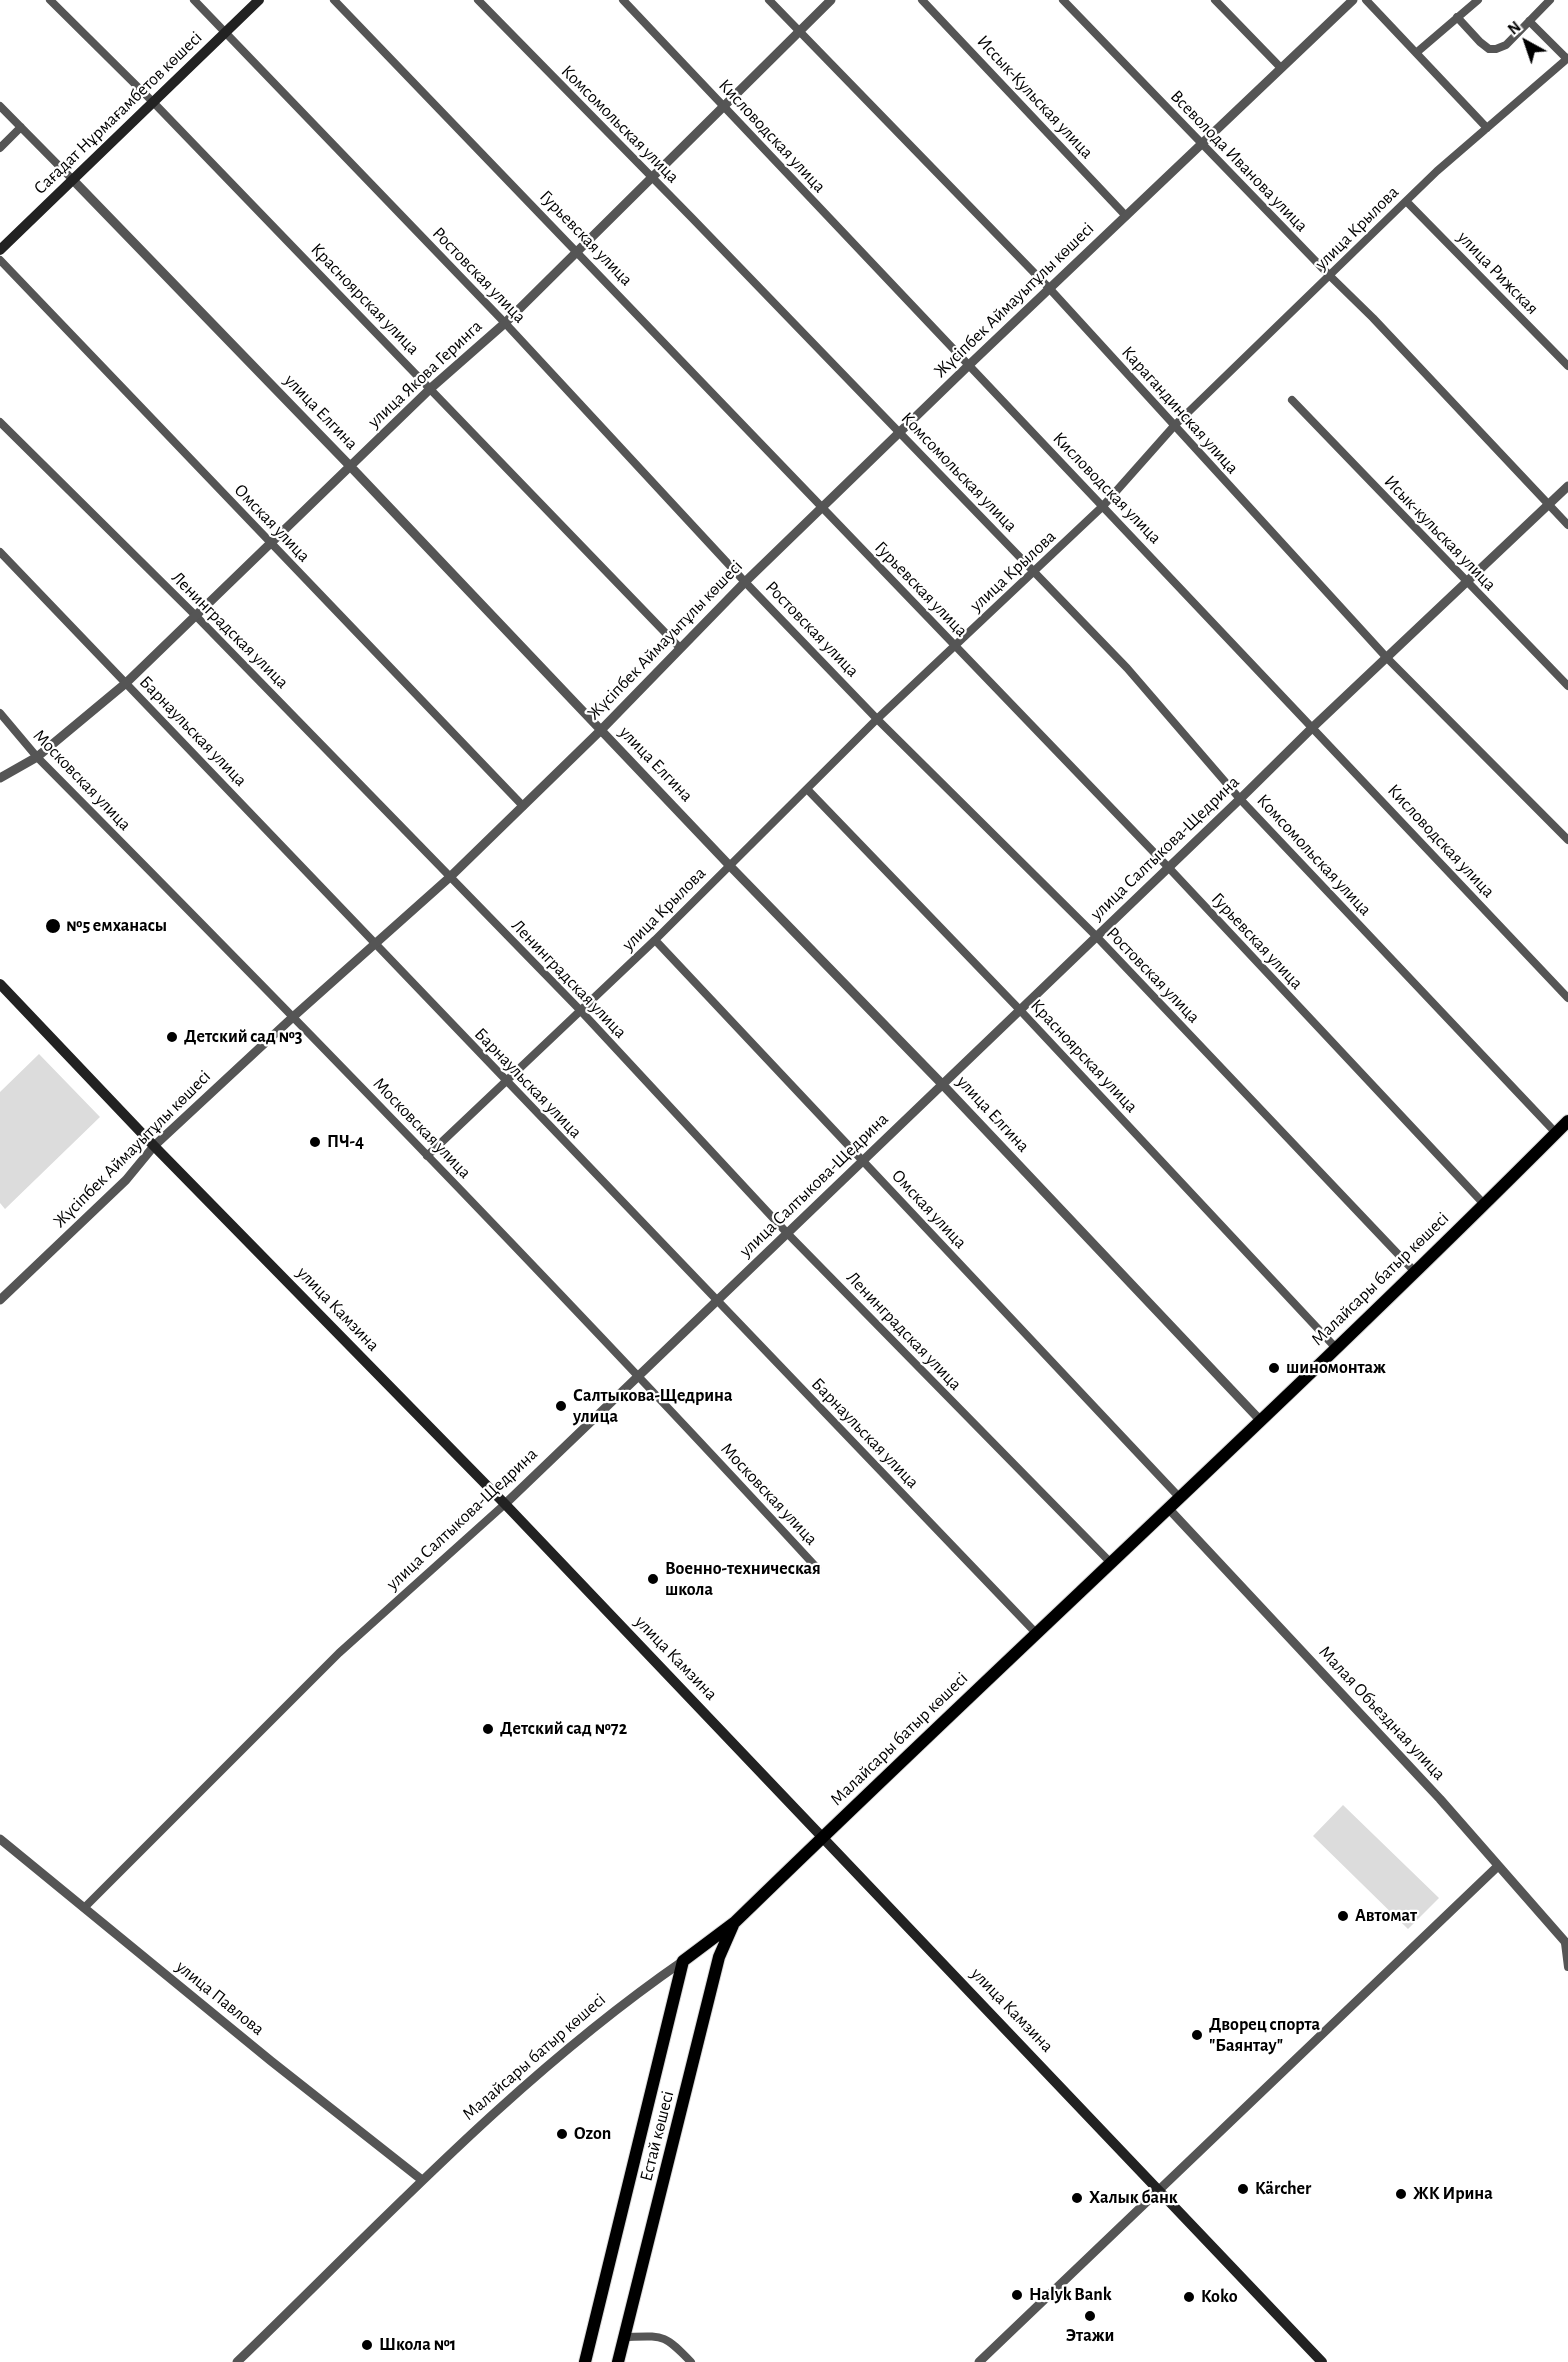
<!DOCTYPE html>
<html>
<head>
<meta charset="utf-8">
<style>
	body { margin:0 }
	#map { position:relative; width:1568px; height:2362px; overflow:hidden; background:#fff; font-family:"Alegreya Sans",sans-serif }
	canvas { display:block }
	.north { position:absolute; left:1496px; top:12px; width:60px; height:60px; -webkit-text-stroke:4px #fff; paint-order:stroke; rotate:320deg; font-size:16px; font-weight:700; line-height:24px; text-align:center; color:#000 }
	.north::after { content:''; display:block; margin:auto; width:21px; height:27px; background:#000; clip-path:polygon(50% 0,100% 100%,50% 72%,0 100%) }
</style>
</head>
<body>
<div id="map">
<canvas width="1568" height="2362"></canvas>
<div class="north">N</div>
</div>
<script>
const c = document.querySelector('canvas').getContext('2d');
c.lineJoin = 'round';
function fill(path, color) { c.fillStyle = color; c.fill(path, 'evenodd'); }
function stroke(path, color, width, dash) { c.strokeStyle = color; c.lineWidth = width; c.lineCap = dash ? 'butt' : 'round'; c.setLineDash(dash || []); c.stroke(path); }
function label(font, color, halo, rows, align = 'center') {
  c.font = font + ' "Alegreya Sans",sans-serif'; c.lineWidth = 4.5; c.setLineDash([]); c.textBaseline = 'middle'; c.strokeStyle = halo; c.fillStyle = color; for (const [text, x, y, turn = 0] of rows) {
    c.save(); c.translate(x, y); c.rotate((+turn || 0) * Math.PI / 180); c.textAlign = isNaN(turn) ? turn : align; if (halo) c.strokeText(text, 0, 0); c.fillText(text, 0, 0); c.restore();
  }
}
const green = new Path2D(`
	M 39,1054 L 100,1117 L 5,1209 L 0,1203 L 0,1092 Z
	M 1343,1805 L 1439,1898 L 1408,1929 L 1313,1836 Z`);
const minor = new Path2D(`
	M 50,0 L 153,102 L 680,648
	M 194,0 L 505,323 L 745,582 L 877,719 L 1096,936 L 1415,1272
	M 334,0 L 1169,868 L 1483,1203
	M 478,0 L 692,218 L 1127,668 L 1240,799 L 1556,1133
	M 623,0 L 1568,998
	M 769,0 L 1049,288 L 1387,658 L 1568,840
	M 922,0 L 1126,216
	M 1063,0 L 1330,276 L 1373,318 L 1568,525
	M 1215,0 L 1281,68
	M 1366,0 L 1487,128
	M 1457,17 L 1480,42 L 1489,49 L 1496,49 L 1506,45 L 1550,0
	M 1529,21 L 1567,59
	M 1416,53 L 1478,0
	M 0,106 L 73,180
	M 0,148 L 21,127
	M 1406,201 L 1568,366
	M 0,260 L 523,806
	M 1292,400 L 1568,686
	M 0,422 L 196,616 L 580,1010 L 787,1233 L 1111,1563
	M 0,552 L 1036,1633
	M 0,713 L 37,757 C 301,1023 563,1292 817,1568
	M 807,789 L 1019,1009 L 1335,1347
	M 655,940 L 1180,1498
	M 427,1156 L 655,940 L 877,719 L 1103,506 L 1174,426 L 1406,201 L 1437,171 L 1568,58
	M 84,1908 L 339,1653 L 505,1504
	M 1565,1943 L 1568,1967
	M 624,2337 C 664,2336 663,2333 691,2362`);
const tertiary = new Path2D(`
	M 73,180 L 350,466 L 729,865 L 942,1084 L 1260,1420
	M 0,778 L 37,757 L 126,683 L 431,388 L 505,323 L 831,0
	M 0,1300 L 126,1180 L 154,1146 L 294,1016 L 450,877 L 601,730 L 745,582 L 969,365 L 1353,0
	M 505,1504 L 1240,799 L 1313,727 L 1568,486
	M 1168,1508 L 1440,1799 L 1568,1945
	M 0,1839 L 271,2061 L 422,2180
	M 237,2362 C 381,2223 518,2075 683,1961
	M 979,2362 L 1498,1866`);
const secondary = new Path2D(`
	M 0,250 L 259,0
	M 0,984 L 154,1146 L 505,1504 L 1322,2362`);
const primary = new Path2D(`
	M 585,2362 L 683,1961 L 735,1922 C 1011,1653 1296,1394 1568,1121
	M 618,2362 L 719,1957 L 733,1925`);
const markers = [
	[53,926,8,"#000"],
	[172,1037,6,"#000"],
	[315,1142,6,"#000"],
	[1274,1368,6,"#000"],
	[561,1406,6,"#000"],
	[653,1579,6,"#000"],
	[488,1729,6,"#000"],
	[1343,1916,6,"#000"],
	[1197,2035,6,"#000"],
	[562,2134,6,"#000"],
	[1243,2189,6,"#000"],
	[1401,2194,6,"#000"],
	[1077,2198,6,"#000"],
	[1017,2295,6,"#000"],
	[1189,2297,6,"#000"],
	[1090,2316,6,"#000"],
	[367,2345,6,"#000"]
];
const streetNames = [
	["Иссык-Кульская улица",1035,97,47],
	["Сағадат Нұрмағамбетов көшесі",118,113,-44],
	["Комсомольская улица",620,124,45],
	["Кисловодская улица",772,136,47],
	["Всеволода Иванова улица",1239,161,46],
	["улица Крылова",1357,228,-45],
	["Гурьевская улица",586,238,46],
	["улица Рижская",1498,273,46],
	["Ростовская улица",479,275,46],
	["Красноярская улица",365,299,46],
	["Жүсіпбек Аймауытұлы көшесі",1014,300,-44],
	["улица Якова Геринга",425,374,-43],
	["Карагандинская улица",1180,410,48],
	["улица Елгина",321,412,46],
	["Комсомольская улица",959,472,46],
	["Кисловодская улица",1107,488,46],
	["Омская улица",272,523,46],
	["Исык-кульская улица",1440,533,46],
	["улица Крылова",1013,571,-43],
	["Гурьевская улица",921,589,46],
	["Ростовская улица",812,629,46],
	["Ленинградская улица",230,630,45],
	["Жүсіпбек Аймауытұлы көшесі",665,640,-46],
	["Барнаульская улица",193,731,46],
	["улица Елгина",656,764,46],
	["Московская улица",82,780,46],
	["Кисловодская улица",1441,841,47],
	["улица Салтыкова-Щедрина",1165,848,-44],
	["Комсомольская улица",1314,855,47],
	["улица Крылова",664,909,-45],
	["Гурьевская улица",1257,941,47],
	["Ростовская улица",1153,975,46],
	["Ленинградская улица",569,979,46],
	["Красноярская улица",1084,1056,47],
	["Барнаульская улица",528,1083,46],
	["улица Елгина",993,1114,47],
	["Московская улица",422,1128,46],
	["Жүсіпбек Аймауытұлы көшесі",132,1149,-45],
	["улица Салтыкова-Щедрина",814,1185,-44],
	["Омская улица",929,1209,47],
	["Малайсары батыр көшесі",1380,1279,-44],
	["улица Камзина",338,1309,46],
	["Ленинградская улица",904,1331,46],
	["Барнаульская улица",865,1433,46],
	["Московская улица",769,1494,47],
	["улица Салтыкова-Щедрина",462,1519,-43],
	["улица Камзина",676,1658,46],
	["Малая Объездная улица",1382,1713,47],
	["Малайсары батыр көшесі",899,1739,-44],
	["улица Павлова",220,1998,39],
	["улица Камзина",1012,2010,46],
	["Малайсары батыр көшесі",534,2057,-41],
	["Естай көшесі",657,2136,-76]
];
const poiNames = [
	["№5 емханасы",66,926],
	["Детский сад №3",184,1037],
	["ПЧ-4",327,1142],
	["шиномонтаж",1286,1368],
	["Салтыкова-Щедрина",573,1396],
	["улица",573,1417],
	["Военно-техническая",665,1569],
	["школа",665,1590],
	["Детский сад №72",500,1729],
	["Автомат",1355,1916],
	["Дворец спорта",1209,2025],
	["\"Баянтау\"",1209,2046],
	["Ozon",574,2134],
	["Kärcher",1255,2189],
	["ЖК Ирина",1413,2194],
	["Халык банк",1089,2198],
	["Halyk Bank",1029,2295],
	["Koko",1201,2297],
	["Этажи",1090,2336,"center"],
	["Школа №1",379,2345]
];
fill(green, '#dcdcdc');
stroke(primary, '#dbdbdb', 14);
stroke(minor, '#555', 8);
stroke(tertiary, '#555', 9);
stroke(secondary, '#222', 10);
stroke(primary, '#000', 12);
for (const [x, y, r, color] of markers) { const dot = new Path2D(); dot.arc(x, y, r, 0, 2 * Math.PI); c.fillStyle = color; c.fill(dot); stroke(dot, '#fff', 2); }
label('18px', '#000', '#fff', streetNames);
label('bold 18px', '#000', '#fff', poiNames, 'left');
</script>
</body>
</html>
